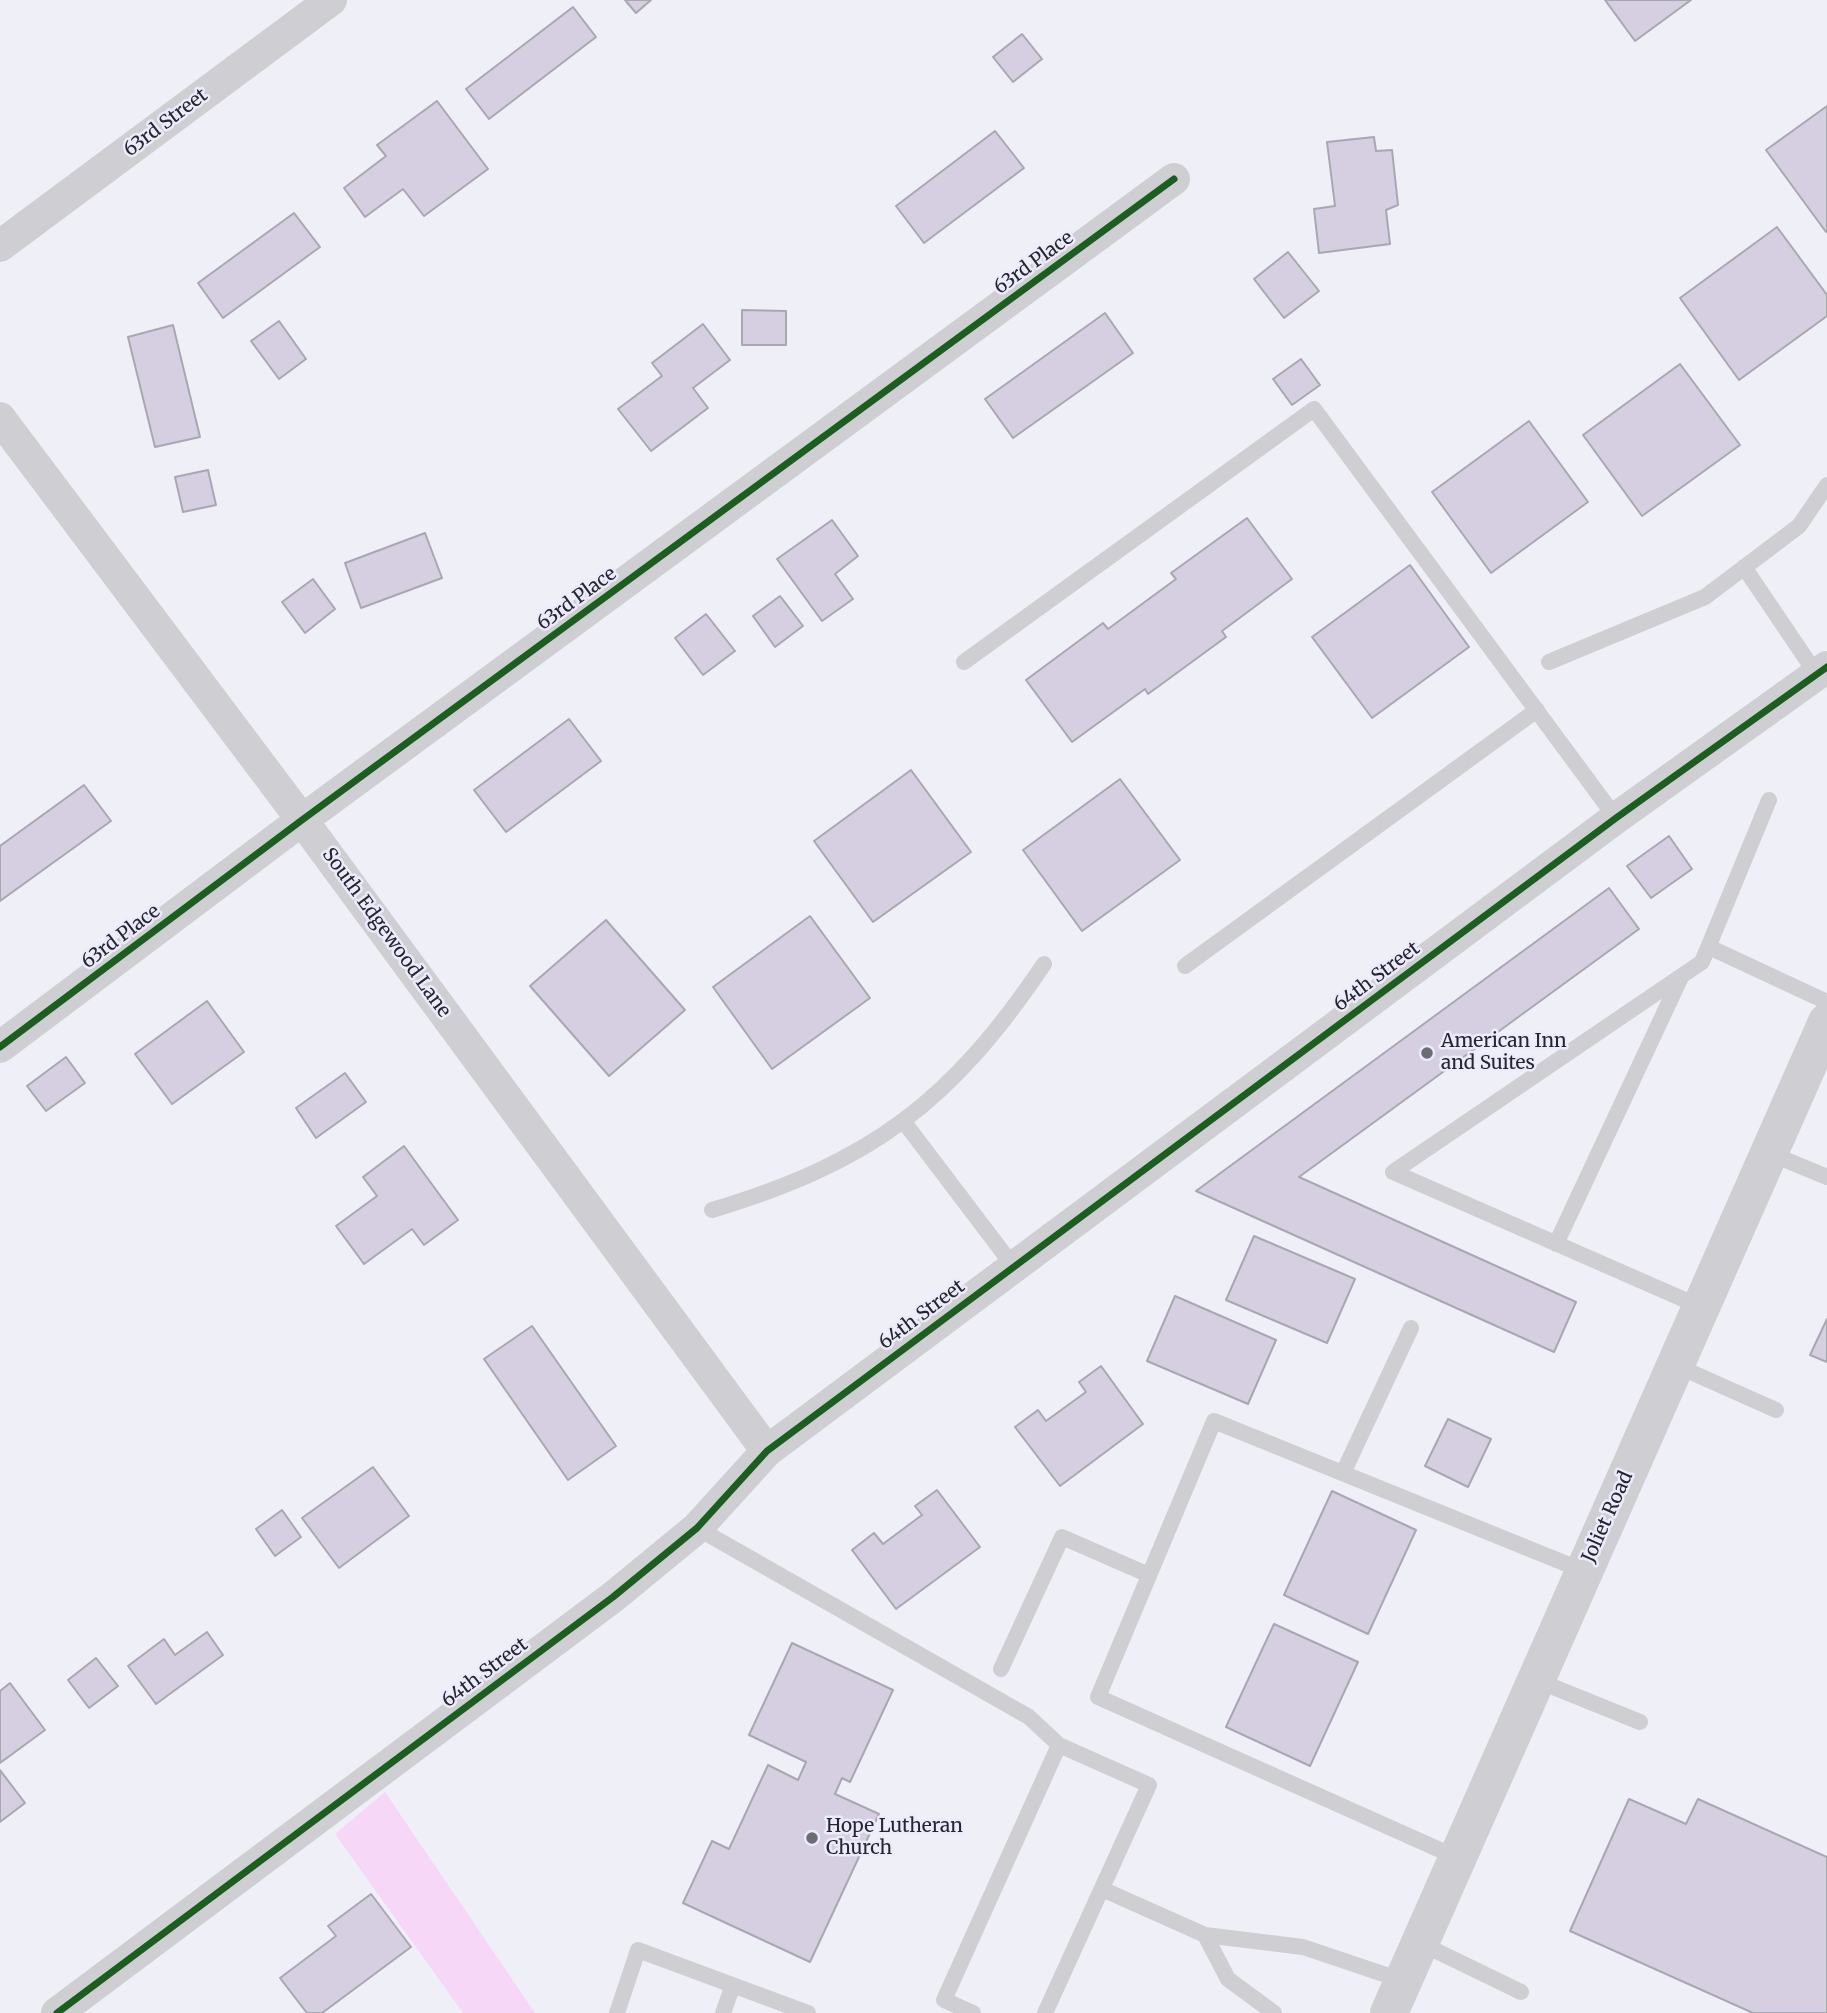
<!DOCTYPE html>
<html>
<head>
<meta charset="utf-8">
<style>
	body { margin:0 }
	canvas { display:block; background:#efeff8 }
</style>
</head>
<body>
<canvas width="1827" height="2013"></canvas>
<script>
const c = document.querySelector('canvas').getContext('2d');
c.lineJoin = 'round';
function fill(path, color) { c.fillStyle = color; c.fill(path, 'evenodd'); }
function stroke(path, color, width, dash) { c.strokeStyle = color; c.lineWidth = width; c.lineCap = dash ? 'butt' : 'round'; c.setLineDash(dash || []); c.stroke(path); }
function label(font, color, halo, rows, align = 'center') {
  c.font = font + ' Merriweather,serif'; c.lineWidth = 5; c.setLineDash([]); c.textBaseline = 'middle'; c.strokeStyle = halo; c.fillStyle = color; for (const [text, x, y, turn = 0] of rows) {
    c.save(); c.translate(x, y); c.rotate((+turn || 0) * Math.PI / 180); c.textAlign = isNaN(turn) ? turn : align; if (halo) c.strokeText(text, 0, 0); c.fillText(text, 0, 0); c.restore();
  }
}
const green = new Path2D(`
	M 385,1792 L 535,2013 L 463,2013 L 335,1834 Z`);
const building = new Path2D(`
	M 625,0 L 651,0 L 636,13 Z
	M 1605,0 L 1691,0 L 1635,41 Z
	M 573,7 L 596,37 L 489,119 L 466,89 Z
	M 1022,34 L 1042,59 L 1013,82 L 993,57 Z
	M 437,101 L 488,169 L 424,216 L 403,189 L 365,217 L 344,188 L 386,156 L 377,145 Z
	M 1827,106 L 1827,231 L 1826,232 L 1766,150 Z
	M 995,131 L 1024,168 L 924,243 L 896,206 Z
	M 1374,137 L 1376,151 L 1392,150 L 1398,205 L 1386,210 L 1390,244 L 1319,253 L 1314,209 L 1335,206 L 1327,142 Z
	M 294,213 L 320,247 L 223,318 L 198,283 Z
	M 1777,227 L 1827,295 L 1827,316 L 1739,380 L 1680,298 Z
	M 1288,252 L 1319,291 L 1284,318 L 1254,279 Z
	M 742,310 L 786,311 L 786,345 L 742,345 Z
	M 1105,313 L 1133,353 L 1013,438 L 985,399 Z
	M 279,321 L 306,359 L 279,379 L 251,341 Z
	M 703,324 L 730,360 L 693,388 L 708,408 L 651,451 L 618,409 L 662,376 L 652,363 Z
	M 173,325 L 200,437 L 155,447 L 128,337 Z
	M 1301,359 L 1320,385 L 1292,405 L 1273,379 Z
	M 1680,364 L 1740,445 L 1642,516 L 1583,435 Z
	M 1529,421 L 1588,502 L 1491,573 L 1432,492 Z
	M 208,470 L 216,505 L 183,512 L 175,477 Z
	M 1247,518 L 1292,579 L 1222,631 L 1226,637 L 1148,694 L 1145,689 L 1072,742 L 1026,680 L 1103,623 L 1108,629 L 1176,579 L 1171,573 Z
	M 832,520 L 858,556 L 835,574 L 853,599 L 822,621 L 777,559 Z
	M 425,533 L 442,578 L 361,608 L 345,563 Z
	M 1410,565 L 1469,647 L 1372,718 L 1312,637 Z
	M 313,579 L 335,609 L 305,633 L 282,602 Z
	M 780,596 L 803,626 L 775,647 L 753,616 Z
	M 706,614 L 735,651 L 703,675 L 675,638 Z
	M 569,719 L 601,761 L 506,832 L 474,790 Z
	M 911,770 L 971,852 L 873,922 L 814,841 Z
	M 1120,779 L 1180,860 L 1082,931 L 1023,850 Z
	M 84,785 L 111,821 L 0,901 L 0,846 Z
	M 1669,836 L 1692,869 L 1651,898 L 1627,866 Z
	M 1609,888 L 1639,929 L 1299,1177 L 1576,1302 L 1554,1352 L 1196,1191 Z
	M 810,916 L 870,998 L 772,1069 L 713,987 Z
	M 606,920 L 685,1010 L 609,1076 L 530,986 Z
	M 207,1001 L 244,1052 L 172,1104 L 135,1054 Z
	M 66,1057 L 85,1083 L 46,1111 L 27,1086 Z
	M 345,1073 L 366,1102 L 316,1138 L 296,1108 Z
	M 404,1146 L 458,1220 L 424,1245 L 412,1229 L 364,1264 L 336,1226 L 377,1196 L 363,1177 Z
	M 1254,1236 L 1355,1279 L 1327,1343 L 1226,1300 Z
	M 1175,1296 L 1276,1340 L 1248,1404 L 1147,1361 Z
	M 1827,1319 L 1827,1362 L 1810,1355 Z
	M 532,1326 L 616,1446 L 568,1480 L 484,1359 Z
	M 1101,1366 L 1143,1424 L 1060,1486 L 1015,1427 L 1038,1410 L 1046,1421 L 1086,1392 L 1079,1382 Z
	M 1448,1419 L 1491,1439 L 1468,1487 L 1425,1466 Z
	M 373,1467 L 409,1516 L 339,1568 L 302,1518 Z
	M 937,1490 L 980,1547 L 896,1609 L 852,1550 L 874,1533 L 883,1544 L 922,1515 L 915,1506 Z
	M 1332,1491 L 1416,1530 L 1368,1634 L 1284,1595 Z
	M 282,1510 L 301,1537 L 275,1556 L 256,1529 Z
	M 1274,1624 L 1358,1662 L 1310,1766 L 1226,1727 Z
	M 207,1632 L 223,1655 L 156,1704 L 128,1666 L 164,1639 L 175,1655 Z
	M 792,1643 L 893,1690 L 850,1782 L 842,1778 L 835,1794 L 879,1814 L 810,1962 L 683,1903 L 712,1841 L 729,1849 L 768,1765 L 798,1780 L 806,1762 L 749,1735 Z
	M 96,1658 L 118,1686 L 89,1708 L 68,1680 Z
	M 10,1683 L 45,1730 L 0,1763 L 0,1691 Z
	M 0,1770 L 25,1803 L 0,1822 Z
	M 1629,1799 L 1686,1824 L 1698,1799 L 1827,1857 L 1827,2013 L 1753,2013 L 1570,1931 Z
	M 371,1894 L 411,1947 L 322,2013 L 307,2013 L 280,1978 L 336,1936 L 328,1926 Z`);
const lane = new Path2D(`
	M 1744,567 L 1817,675
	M 964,662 L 1314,409 L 1616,818
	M 1549,662 L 1705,597 L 1799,526 L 1827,485
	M 1709,947 L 1827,1002
	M 1185,966 L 1537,710
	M 904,1122 L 1014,1267
	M 1769,1153 L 1827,1177
	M 712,1210 C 872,1162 951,1102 1044,964
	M 1556,1244 L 1681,977
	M 1701,1307 L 1393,1172 L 1702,962 L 1769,800
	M 1675,1365 L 1776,1410
	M 1343,1473 L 1411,1328
	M 697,1528 L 1029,1717 L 1059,1745
	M 1001,1669 L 1062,1537 L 1149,1575
	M 1536,1680 L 1640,1722
	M 1458,1858 L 1098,1697 L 1214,1421 L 1584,1571
	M 1102,1889 L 1205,1935 L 1303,1947 L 1404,1981
	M 1205,1935 L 1228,1979 L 1274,2013
	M 1420,1943 L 1521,1992
	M 617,2013 L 638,1950 L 808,2013
	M 723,2013 L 733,1985
	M 973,2013 L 944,2000 L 1059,1745 L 1149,1785 L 1045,2013`);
const street = new Path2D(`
	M 0,246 L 331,0
	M 0,418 L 302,820 L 767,1451
	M 0,1047 L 302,820 L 1174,179
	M 57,2013 L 613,1597 L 697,1528 L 767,1451 L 1616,818 L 1827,667`);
const primary = new Path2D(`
	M 1389,2013 L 1827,1022`);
const cycleway = new Path2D(`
	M 0,1047 L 302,820 L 1174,179
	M 57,2013 L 613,1597 L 697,1528 L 767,1451 L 1616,818 L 1827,667`);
const markers = [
	[1427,1053,7,"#6c6c75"],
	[812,1838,7,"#6c6c75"]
];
const streetNames = [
	["63rd Street",166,123,-37],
	["63rd Place",1034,263,-36],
	["63rd Place",577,599,-36],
	["South Edgewood Lane",386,933,54],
	["63rd Place",121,937,-37],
	["64th Street",1377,977,-37],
	["64th Street",922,1315,-37],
	["Joliet Road",1608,1517,-66],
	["64th Street",485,1673,-37]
];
const poiNames = [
	["American Inn",1441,1042],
	["and Suites",1441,1064],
	["Hope Lutheran",826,1827],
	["Church",826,1849]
];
fill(green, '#f6d7f7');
fill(building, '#d6cfe1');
stroke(building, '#a9a7b0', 2);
stroke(lane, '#cfcfd3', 16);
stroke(street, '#cfcfd3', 32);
stroke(primary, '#cfcfd3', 38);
stroke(cycleway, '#1b5e20', 7);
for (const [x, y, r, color] of markers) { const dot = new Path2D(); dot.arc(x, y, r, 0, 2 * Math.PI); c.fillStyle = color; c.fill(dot); stroke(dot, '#ebebfc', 2.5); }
label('19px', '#25252f', '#ebebfc', streetNames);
label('19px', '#25252f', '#ebebfc', poiNames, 'left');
</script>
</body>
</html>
